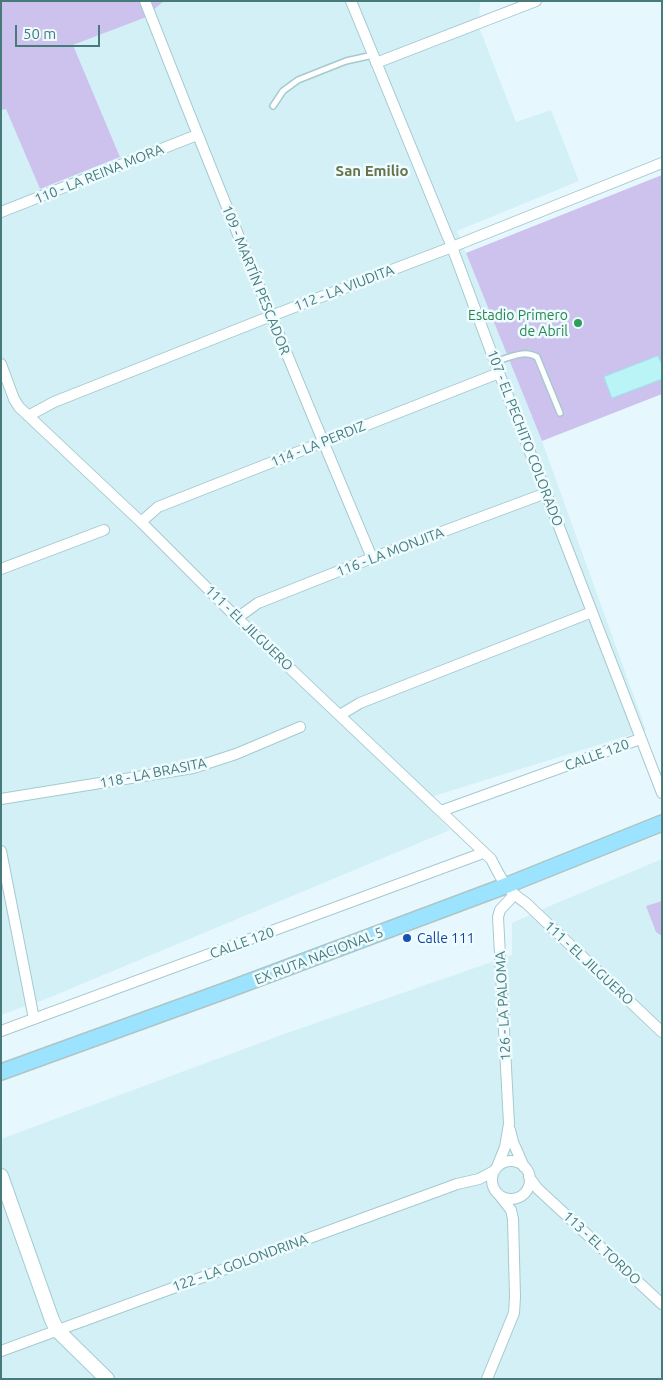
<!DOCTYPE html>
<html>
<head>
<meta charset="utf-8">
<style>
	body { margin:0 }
	#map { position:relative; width:663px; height:1380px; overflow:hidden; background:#e6f8fe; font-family:Ubuntu,sans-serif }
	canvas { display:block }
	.frame { position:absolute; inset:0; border:2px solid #477b7b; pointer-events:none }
	.scale { position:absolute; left:15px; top:25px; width:85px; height:22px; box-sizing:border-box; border:2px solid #477b7b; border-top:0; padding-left:6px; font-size:15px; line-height:18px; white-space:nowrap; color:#477b7b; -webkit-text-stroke:4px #eefbff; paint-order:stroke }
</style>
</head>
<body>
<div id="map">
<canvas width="663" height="1380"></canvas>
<div class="frame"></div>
<div class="scale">50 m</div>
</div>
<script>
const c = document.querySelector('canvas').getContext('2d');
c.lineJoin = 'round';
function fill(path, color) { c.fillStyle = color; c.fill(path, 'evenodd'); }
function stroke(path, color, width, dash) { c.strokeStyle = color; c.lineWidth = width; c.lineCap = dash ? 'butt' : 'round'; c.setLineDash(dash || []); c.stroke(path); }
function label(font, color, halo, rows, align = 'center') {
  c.font = font + ' Ubuntu,sans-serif'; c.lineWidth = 5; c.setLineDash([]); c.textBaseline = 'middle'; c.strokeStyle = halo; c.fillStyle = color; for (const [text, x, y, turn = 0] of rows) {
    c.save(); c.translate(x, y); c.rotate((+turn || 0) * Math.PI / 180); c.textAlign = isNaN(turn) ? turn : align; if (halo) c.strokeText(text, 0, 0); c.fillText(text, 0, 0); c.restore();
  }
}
const residential = new Path2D(`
	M 164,1 L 480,1 L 479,27 L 516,122 L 551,110 L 579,181 L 457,231 L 542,441 L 646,730 L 421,800 L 450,830 L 46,999 L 1,1015 L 1,110 L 6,108 L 40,189 L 120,157 L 73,45 L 144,18 Z
	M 662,859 L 662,1379 L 1,1379 L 1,1139 L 284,1034 L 512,955 L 512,923 L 552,905 Z`);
const green = new Path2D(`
	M 1,1 L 164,1 L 144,18 L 73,45 L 120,157 L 40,189 L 6,109 L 1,110 Z
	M 662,175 L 662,394 L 542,441 L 466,253 Z
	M 662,901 L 662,936 L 656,932 L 646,906 Z`);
const building = new Path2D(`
	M 658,356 L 662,365 L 662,379 L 612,398 L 604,377 Z`);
const lane = new Path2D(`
	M 273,106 L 283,91 L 298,80 L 346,61 L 373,55
	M 495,362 C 508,358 524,349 537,357 L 560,413`);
const street = new Path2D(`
	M 145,1 C 218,188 294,373 372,558
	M 351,1 L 452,247 L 499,373 L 546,493 L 662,793
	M 376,63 L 536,1
	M 1,212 L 197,135
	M 1,364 L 14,399 L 19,407 L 141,522 L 237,618 L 491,859 C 502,880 505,889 526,903 L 662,1032
	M 28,416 L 54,402 L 271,316 L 452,247 L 662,163
	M 141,522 L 158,507 L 499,373
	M 1,569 L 104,530
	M 237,618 L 258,603 L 372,558 L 546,493
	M 340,715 L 360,703 L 592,612
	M 1,799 L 193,768 L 236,754 L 300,727
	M 441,811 L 640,739
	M 1,851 L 34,1019
	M 1,1031 L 483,853
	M 510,1130 L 513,1142 L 524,1167
	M492 1180a19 19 0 1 1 38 0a19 19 0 1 1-38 0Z
	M 497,1167 L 505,1147 L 509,1124 L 498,917 L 500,910 L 514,895
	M 529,1177 L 538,1189 L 662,1304
	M 1,1351 L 457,1184 L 479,1179 L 494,1171
	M 487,1379 L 514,1313 L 515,1297 L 513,1219 L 511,1210 L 500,1196`);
const secondary = new Path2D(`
	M 1,1176 L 52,1320 L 57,1330 L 107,1379`);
const primary = new Path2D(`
	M 1,1072 L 230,989 L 505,886 L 662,823`);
const markers = [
	[578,323,5,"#2e9e5b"],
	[407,938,5,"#1a4fb4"]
];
const streetNames = [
	["110 - LA REINA MORA",99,174,-22],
	["109 - MARTÍN PESCADOR",256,280,68],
	["112 - LA VIUDITA",344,288,-21],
	["107 - EL PECHITO COLORADO",525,438,69],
	["114 - LA PERDIZ",318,444,-22],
	["116 - LA MONJITA",390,552,-21],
	["111 - EL JILGUERO",249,628,44],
	["CALLE 120",597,755,-20],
	["118 - LA BRASITA",153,773,-11],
	["CALLE 120",242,943,-20],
	["EX RUTA NACIONAL 5",319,956,-21],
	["111 - EL JILGUERO",589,963,43],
	["126 - LA PALOMA",503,1006,-93],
	["113 - EL TORDO",602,1248,43],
	["122 - LA GOLONDRINA",240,1263,-20]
];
const leisureNames = [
	["Estadio Primero",568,315],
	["de Abril",568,331]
];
const transitNames = [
	["Calle 111",417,938]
];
const neighbourhoodNames = [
	["San Emilio",372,171]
];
fill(residential, '#d3f0f7');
fill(green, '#cdc2ee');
fill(building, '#baf4f7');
stroke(building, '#99e9eb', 1);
stroke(lane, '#a5cace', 8);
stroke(street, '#a5cace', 12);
stroke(secondary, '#a2cdd1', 16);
stroke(primary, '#aec5c5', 18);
stroke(lane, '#fff', 5);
stroke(street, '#fff', 10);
stroke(secondary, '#fff', 14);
stroke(primary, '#9ce3ff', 15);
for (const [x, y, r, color] of markers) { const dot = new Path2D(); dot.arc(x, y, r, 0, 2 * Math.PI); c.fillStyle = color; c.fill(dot); stroke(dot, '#eefbff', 2); }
label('14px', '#477b7b', '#eefbff', streetNames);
label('14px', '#27864d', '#eefbff', leisureNames, 'right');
label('14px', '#164399', '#eefbff', transitNames, 'left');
label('bold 15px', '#67744a', '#eefbff', neighbourhoodNames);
</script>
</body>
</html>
